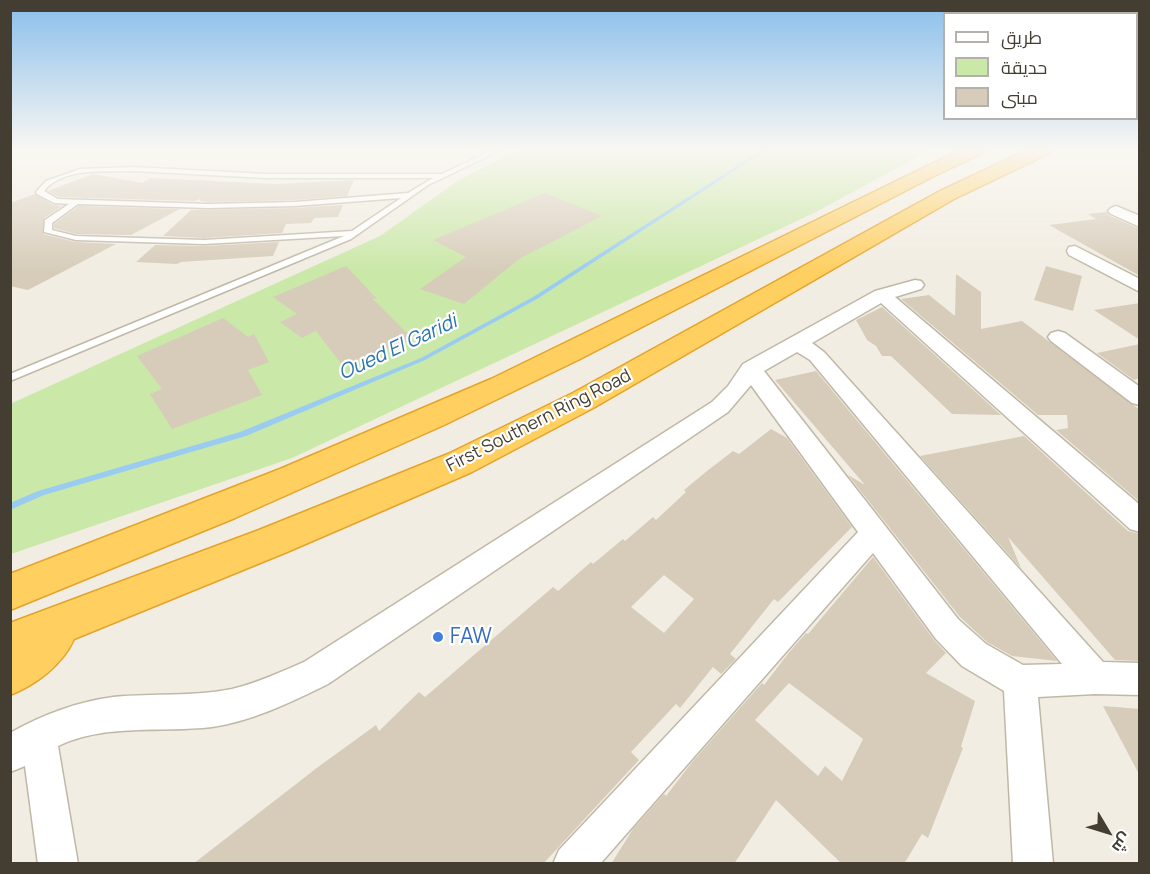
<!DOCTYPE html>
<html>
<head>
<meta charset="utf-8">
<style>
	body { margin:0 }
	#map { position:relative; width:1150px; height:874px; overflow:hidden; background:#f2ede2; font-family:Manrope,Cairo,sans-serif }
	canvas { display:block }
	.frame { position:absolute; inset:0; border:12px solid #433d32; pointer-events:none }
	.legend { position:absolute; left:943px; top:12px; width:195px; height:108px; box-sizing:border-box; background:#fff; border:2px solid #b4b1ad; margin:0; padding:8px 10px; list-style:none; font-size:18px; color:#433d32 }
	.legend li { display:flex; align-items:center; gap:12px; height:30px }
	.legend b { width:30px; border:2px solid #b4b1ad }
	.north { position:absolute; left:1078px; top:802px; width:60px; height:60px; -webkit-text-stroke:4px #fff; paint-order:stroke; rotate:128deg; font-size:16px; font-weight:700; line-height:24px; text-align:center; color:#433d32 }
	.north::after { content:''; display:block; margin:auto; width:21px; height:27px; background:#433d32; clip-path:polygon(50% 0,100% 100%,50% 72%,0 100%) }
</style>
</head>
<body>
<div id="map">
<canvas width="1150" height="874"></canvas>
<div class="frame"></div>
<ul class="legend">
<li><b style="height:8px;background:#fff"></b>طريق</li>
<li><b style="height:16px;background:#cae8a8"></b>حديقة</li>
<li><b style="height:16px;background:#d7ccba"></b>مبنى</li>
</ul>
<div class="north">ش</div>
</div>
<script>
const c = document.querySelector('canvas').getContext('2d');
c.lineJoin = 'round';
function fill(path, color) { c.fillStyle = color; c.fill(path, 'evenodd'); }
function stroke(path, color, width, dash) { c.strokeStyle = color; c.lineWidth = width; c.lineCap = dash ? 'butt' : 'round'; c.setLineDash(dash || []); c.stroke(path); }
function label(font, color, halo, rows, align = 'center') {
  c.font = font + ' Manrope,sans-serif'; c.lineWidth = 4.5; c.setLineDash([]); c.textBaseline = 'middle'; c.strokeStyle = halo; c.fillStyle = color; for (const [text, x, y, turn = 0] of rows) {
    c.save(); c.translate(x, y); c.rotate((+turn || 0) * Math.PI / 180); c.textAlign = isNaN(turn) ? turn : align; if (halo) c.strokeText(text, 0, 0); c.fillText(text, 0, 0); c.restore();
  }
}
const green = new Path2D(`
	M 519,149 L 932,149 L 816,212 L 292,458 L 11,554 L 10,404 L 380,236 L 459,180 Z`);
const stream = new Path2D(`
	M 763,149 L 768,149 L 537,299 L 425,360 L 246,436 L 44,495 L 10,510 L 10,503 L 38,491 L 240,432 L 421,358 L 533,297 Z`);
const building = new Path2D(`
	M 93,174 L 142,183 L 150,178 L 276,184 L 354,180 L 347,196 L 295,200 L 208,202 L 200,201 L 200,199 L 195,201 L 59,197 L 48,191 Z
	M 545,193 L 602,216 L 519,259 L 464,304 L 420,289 L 466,257 L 433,240 Z
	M 35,194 L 53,205 L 62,206 L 44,218 L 43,234 L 75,242 L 116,244 L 28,290 L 10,286 L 10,203 Z
	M 343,205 L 338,217 L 314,218 L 311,223 L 286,224 L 282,233 L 204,238 L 163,236 L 191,210 L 295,208 Z
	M 79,206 L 180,209 L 131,235 L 76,234 L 54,228 L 54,224 Z
	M 1106,212 L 1110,216 L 1140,229 L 1140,276 L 1049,225 L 1096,219 L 1088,214 Z
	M 279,242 L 273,256 L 181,262 L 177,264 L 136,262 L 155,245 L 204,246 Z
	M 346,266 L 377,299 L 372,298 L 413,339 L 343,366 L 316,331 L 302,338 L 280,322 L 297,314 L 273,297 Z
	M 1046,266 L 1082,276 L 1073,311 L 1034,300 Z
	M 956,274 L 981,292 L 981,329 L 1022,321 L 1140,410 L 1140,502 L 1056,430 L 1068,428 L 1067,415 L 1038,415 L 901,299 L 929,295 L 955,316 Z
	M 1140,303 L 1140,340 L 1094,310 Z
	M 882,307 L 1001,415 L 952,414 L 891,356 L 882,356 L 876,346 L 867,340 L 856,320 Z
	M 223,318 L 248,337 L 254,334 L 269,362 L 248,370 L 262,395 L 172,429 L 150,394 L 162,389 L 137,356 Z
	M 1140,344 L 1140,378 L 1134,380 L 1097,353 Z
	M 816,371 L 1057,661 L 1012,656 L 987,642 L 960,617 L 848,475 L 865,485 L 775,380 Z
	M 771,429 L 787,438 L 852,527 L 778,602 L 774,599 L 730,654 L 736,659 L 721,674 L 713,667 L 680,708 L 676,704 L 631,752 L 639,760 L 543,864 L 193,864 L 318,767 L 376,725 L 379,731 L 419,692 L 425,697 L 553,587 L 558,591 L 591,562 L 593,564 L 623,539 L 625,541 L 653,517 L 656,520 L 686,492 L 684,490 L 707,471 L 733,451 L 739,454 ZM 664,575 L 694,599 L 664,633 L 631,607 Z
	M 1024,436 L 1128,531 L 1140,534 L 1140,661 L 1115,660 L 1008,537 L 1021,568 L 920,456 Z
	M 873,557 L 934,640 L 946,653 L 926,673 L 975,701 L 961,747 L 963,748 L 928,838 L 922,834 L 904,864 L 842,864 L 776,800 L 734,864 L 611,864 L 633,829 L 664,794 L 666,796 L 693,761 L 762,683 L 764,685 L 787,655 L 806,633 L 808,634 ZM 789,683 L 863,739 L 842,781 L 825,766 L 818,776 L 755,720 Z
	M 1103,706 L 1140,709 L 1140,776 Z`);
const lane = new Path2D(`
	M 494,149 L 503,149 L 428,185 L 351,239 L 10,381 L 10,374 L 344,236 L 204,244 L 76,240 L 44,232 L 45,220 L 69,204 L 54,203 L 37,194 L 36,192 L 46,181 L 80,169 L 133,167 L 266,174 L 442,174 ZM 133,171 L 266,178 L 433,178 L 408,193 L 295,202 L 208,204 L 58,199 L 44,191 C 63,167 105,172 133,171 ZM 401,198 L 352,231 L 204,240 L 76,236 L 52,230 L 52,223 L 78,204 L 208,208 L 295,206 Z`);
const street = new Path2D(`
	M 1116,206 L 1140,216 L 1140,227 L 1111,214 L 1108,211 L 1111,208 Z
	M 1075,246 L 1140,279 L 1140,292 L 1069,255 L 1067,251 L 1069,247 Z
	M 915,280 L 921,281 L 924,285 L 921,289 L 895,297 L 1140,505 L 1140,532 L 1130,529 L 881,303 L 812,343 L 824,352 L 1103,662 L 1140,663 L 1140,695 L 1095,694 L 1038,697 L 1053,864 L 1013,864 L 1004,691 L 962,666 L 936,639 L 873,553 L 600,864 L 553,864 L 559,850 L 858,532 L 751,385 L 728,412 L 328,684 C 291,702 253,721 212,727 C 162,733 106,723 58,746 L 78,864 L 38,864 L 25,766 L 10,772 L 10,733 C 42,715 76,702 113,697 C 153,693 193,697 232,689 C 257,683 281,672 304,662 L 712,402 L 728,386 L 743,364 L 875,291 ZM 797,352 L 810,360 L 1062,664 L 1023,665 L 986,644 L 958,619 L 764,371 Z
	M 1058,331 L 1065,333 L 1140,387 L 1140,405 L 1132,403 L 1051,341 L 1048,337 L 1051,333 Z`);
const highway = new Path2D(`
	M 962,149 L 985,149 L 983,153 L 934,176 L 580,359 L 444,425 L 235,518 L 10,610 L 10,574 L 280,469 L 491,379 Z
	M 1029,149 L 1052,149 L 1050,153 L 954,199 L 595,407 L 472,472 L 287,552 L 74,639 C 63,664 36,685 10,695 L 10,623 L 259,530 L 448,454 L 573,393 L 940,191 Z`);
const markers = [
	[438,637,6,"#3f7fe0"]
];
const streetNames = [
	["First Southern Ring Road",539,421,-27]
];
const waterNames = [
	["Oued El Garidi",398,348,-25]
];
const nearShopnames = [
	["FAW",450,637]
];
fill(green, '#cae8a8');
fill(stream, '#9accf2');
fill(building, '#d7ccba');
stroke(lane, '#c0b8a7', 3);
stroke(street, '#c0b8a7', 3);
stroke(highway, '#e3a42b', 3);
fill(lane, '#fff');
fill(street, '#fff');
fill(highway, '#ffcf60');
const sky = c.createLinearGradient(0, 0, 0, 272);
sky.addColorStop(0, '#89beec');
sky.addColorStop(0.55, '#f9f7f2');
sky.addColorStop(1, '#f9f7f200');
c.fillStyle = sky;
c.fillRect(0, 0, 1150, 272);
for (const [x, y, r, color] of markers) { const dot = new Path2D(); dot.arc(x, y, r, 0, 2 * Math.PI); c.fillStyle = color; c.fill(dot); stroke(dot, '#fff', 2); }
label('18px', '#433d32', '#fff', streetNames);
label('italic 20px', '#2974b2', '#fff', waterNames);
label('21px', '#366cbe', '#fff', nearShopnames, 'left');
</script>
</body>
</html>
